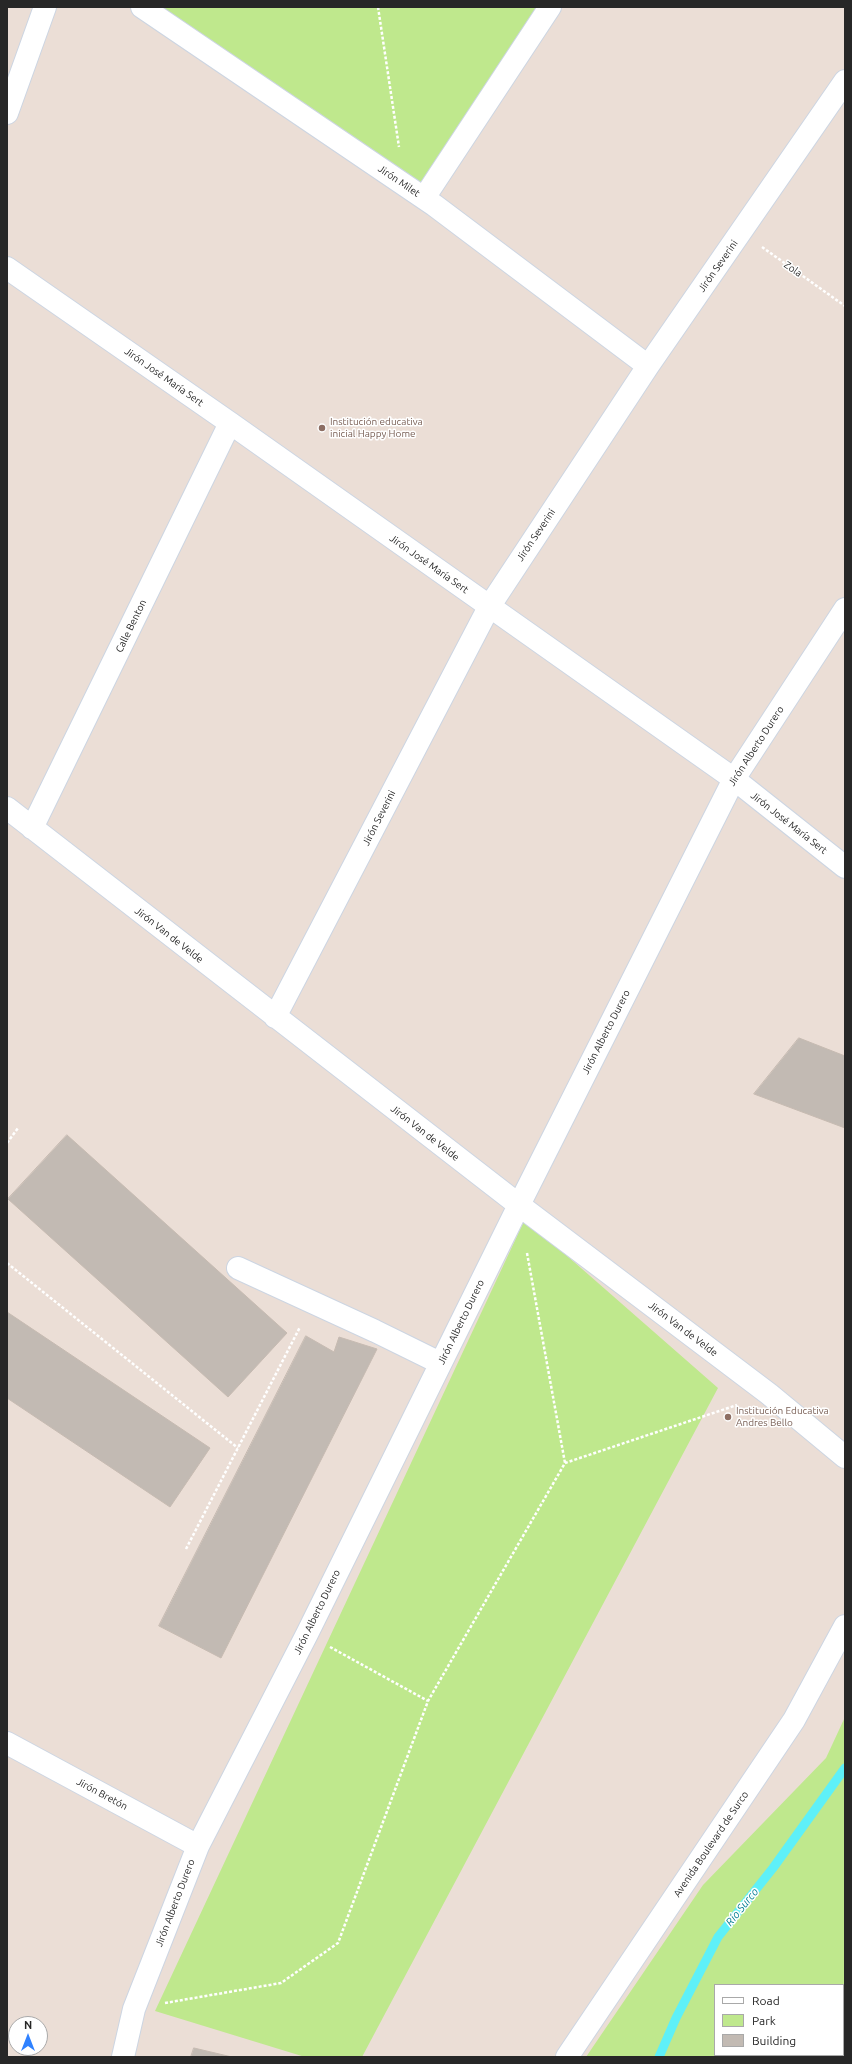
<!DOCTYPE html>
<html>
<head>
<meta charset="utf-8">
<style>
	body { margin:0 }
	#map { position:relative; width:852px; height:2064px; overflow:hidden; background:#ebded6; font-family:Ubuntu,sans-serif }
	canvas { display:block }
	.frame { position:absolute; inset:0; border:8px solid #272727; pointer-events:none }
	.legend { position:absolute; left:714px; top:1984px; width:130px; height:72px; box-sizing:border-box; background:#fff; border:1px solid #a9a9a9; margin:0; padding:5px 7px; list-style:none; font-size:12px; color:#272727 }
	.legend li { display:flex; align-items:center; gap:8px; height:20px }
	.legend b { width:20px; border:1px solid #a9a9a9 }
	.north { position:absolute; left:8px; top:2016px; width:40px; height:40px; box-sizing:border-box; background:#fff; border:1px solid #a9a9a9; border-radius:50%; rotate:0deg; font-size:11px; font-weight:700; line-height:16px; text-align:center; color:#272727 }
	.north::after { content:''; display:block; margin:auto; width:14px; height:18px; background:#3082ff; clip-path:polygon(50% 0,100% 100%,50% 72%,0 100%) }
</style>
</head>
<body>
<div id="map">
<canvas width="852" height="2064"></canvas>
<div class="frame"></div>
<ul class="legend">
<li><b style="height:5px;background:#fff"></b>Road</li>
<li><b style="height:11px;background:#bfe88d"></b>Park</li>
<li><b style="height:11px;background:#c2bab3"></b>Building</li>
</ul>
<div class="north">N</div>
</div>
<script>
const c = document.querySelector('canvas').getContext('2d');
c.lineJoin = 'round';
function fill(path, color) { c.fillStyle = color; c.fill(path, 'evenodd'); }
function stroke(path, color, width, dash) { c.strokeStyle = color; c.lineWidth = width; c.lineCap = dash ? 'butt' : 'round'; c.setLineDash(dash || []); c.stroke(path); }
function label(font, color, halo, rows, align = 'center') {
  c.font = font + ' Ubuntu,sans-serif'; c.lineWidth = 3; c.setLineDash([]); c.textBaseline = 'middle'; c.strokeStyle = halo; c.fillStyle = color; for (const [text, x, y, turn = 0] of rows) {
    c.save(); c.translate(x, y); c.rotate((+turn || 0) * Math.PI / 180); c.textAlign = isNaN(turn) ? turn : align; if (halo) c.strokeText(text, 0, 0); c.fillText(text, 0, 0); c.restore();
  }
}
const green = new Path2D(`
	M 142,7 L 543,7 L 419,195 Z
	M 525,1219 L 718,1388 L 362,2057 L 305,2057 L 155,2011 Z
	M 845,1717 L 845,2057 L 586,2057 L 703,1885 L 826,1758 ZM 715,1985 L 843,1985 L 843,2055 L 715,2055 Z`);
const stream = new Path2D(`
	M 659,2057 L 676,2018 L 718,1937 L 773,1868 L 845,1768`);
const building = new Path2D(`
	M 799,1038 L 845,1056 L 845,1128 L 754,1094 Z
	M 67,1135 L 287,1333 L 228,1397 L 8,1199 Z
	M 7,1312 L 210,1448 L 170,1507 L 7,1398 Z
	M 306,1336 L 334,1352 L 339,1337 L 377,1349 L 221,1658 L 159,1626 Z
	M 194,2048 L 232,2057 L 191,2057 Z`);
const path = new Path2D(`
	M 378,7 L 399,147
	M 762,247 L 845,306
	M 7,1143 L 18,1128
	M 527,1253 L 565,1463
	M 7,1263 L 238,1448
	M 186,1549 L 300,1327
	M 330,1647 L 428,1701
	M 165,2003 L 281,1983 L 338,1943 L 428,1701 L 565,1463 L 737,1405
	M 843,2039 L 845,2032
	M 828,2057 L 829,2055`);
const minor = new Path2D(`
	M 142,7 L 434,205 L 648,366
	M 7,113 L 45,7
	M 424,198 L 550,7
	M 7,268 L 230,423 L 734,779 L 845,867
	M 7,808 L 519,1205 L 769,1394 L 845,1457
	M 32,828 L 230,423
	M 275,1017 L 489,607 L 648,366 L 845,81
	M 238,1268 L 375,1331 L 440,1363
	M 7,1743 L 198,1846
	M 123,2057 L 134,2009 L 198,1846 L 307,1634 L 519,1205 L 734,779 L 845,609
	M 567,2057 L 794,1720 L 845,1626`);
const markers = [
	[322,428,4,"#8d6e63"],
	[728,1417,4,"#8d6e63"]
];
const streetNames = [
	["Jirón Milet",399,181,34],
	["Jirón Severini",718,266,-55],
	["Zola",793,269,35],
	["Jirón José María Sert",164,377,35],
	["Jirón Severini",536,535,-56],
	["Jirón José María Sert",429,564,35],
	["Calle Benton",131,626,-64],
	["Jirón Alberto Durero",756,746,-57],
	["Jirón Severini",379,818,-63],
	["Jirón José María Sert",789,823,38],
	["Jirón Van de Velde",169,935,38],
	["Jirón Alberto Durero",606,1032,-63],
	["Jirón Van de Velde",425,1133,38],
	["Jirón Alberto Durero",461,1322,-64],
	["Jirón Van de Velde",683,1329,37],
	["Jirón Alberto Durero",317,1612,-64],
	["Jirón Bretón",102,1794,28],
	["Avenida Boulevard de Surco",711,1844,-56],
	["Jirón Alberto Durero",175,1903,-69]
];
const educationNames = [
	["Institución educativa",330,422],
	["inicial Happy Home",330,434],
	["Institución Educativa",736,1411],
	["Andres Bello",736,1423]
];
const waterNames = [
	["Río Surco",742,1907,-51]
];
fill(green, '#bfe88d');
stroke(stream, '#5ef0f8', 9);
fill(building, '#c2bab3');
stroke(building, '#c6bab1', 1);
stroke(minor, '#ccd5e2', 24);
stroke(path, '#fff', 2.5, [3, 2]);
stroke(minor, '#fff', 22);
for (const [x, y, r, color] of markers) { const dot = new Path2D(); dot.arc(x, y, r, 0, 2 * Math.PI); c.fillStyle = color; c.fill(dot); stroke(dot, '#fff', 1.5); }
label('10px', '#272727', '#fff', streetNames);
label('10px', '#785e54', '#fff', educationNames, 'left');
label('italic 11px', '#047f92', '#fff', waterNames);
</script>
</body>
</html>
